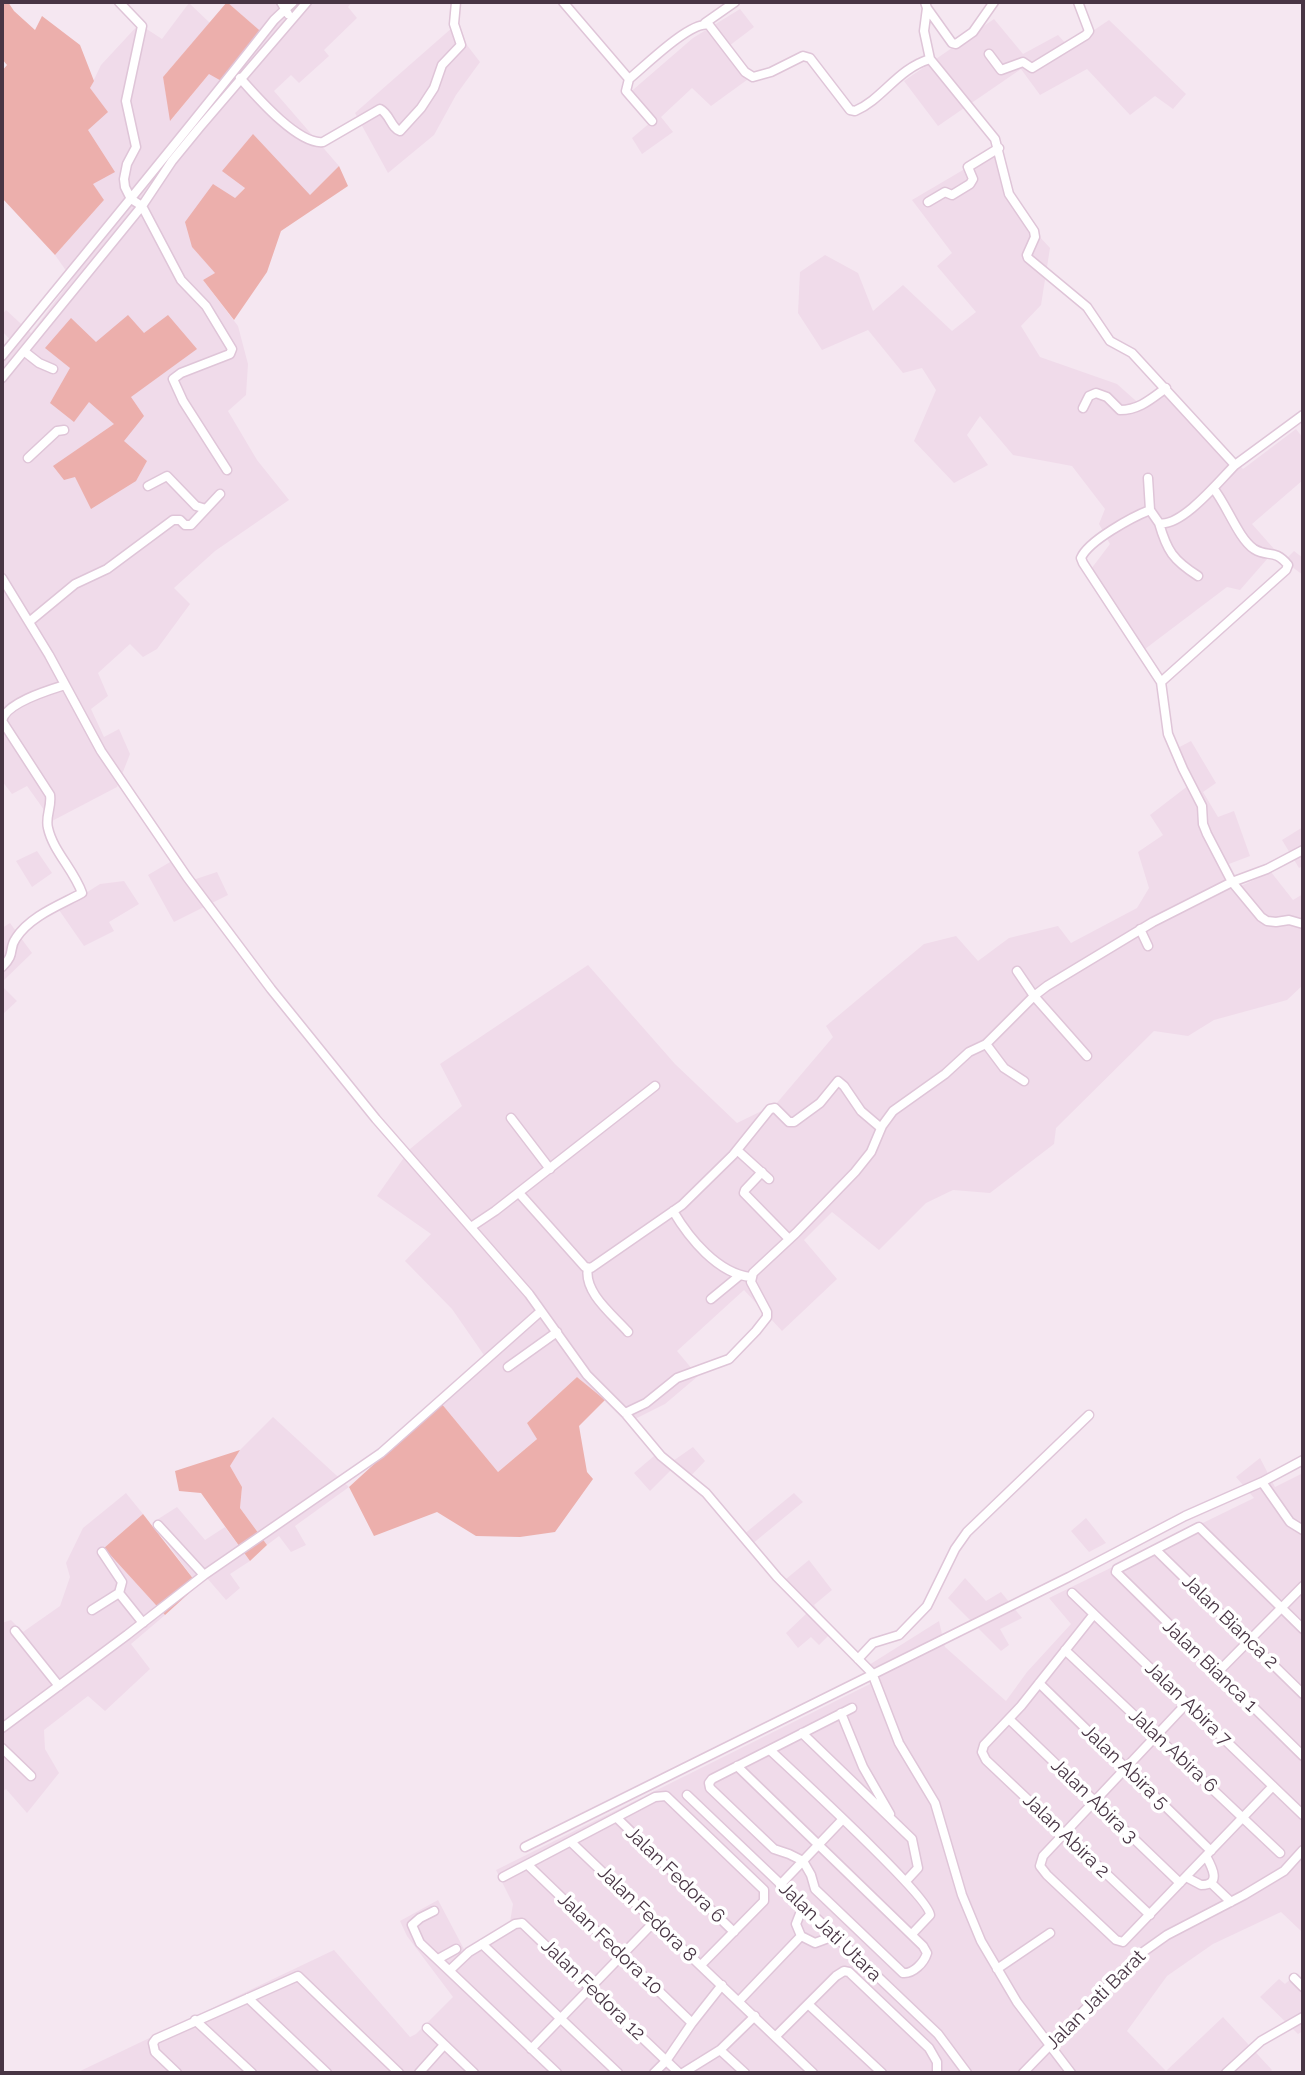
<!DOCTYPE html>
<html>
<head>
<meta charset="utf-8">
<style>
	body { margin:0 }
	#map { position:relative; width:1305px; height:2075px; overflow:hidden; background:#f5e7f1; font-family:Raleway,sans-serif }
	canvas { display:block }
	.frame { position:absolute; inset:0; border:4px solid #483544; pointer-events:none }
</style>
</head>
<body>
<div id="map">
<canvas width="1305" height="2075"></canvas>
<div class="frame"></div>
</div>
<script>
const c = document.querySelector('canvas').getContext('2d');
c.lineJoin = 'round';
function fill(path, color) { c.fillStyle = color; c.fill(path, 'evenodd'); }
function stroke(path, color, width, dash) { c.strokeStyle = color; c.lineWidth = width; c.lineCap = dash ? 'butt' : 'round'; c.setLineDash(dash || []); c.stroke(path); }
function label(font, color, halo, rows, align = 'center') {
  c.font = font + ' Raleway,sans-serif'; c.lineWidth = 7; c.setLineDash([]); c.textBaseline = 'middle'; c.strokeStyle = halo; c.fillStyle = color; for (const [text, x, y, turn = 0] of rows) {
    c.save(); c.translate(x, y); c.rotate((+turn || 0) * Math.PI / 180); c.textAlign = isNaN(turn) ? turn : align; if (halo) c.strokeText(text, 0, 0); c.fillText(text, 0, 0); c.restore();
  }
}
const residential = new Path2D(`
	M 227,2 L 352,2 L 348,7 L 357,18 L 324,50 L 329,56 L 299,83 L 291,75 L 274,91 L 339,166 L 310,195 L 245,187 L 192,247 L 216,273 L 203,280 L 238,326 L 248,364 L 246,395 L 228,411 L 257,460 L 289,500 L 215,551 L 174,588 L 190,604 L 157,649 L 143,657 L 130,644 L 98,673 L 108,696 L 91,709 L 104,737 L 119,729 L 130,754 L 117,787 L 52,821 L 27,786 L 12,794 L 2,781 L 2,361 L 16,346 L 2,331 L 2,315 L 6,310 L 31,333 L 72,279 L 55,255 L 104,200 L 92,184 L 88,130 L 90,88 L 101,65 L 139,24 L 162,39 L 189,3 L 210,23 L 163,77 L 171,120 L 209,74 L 265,36 Z
	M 740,9 L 754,27 L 729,46 L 751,77 L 711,106 L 692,88 L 661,117 L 673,132 L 642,154 L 632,138 L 651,122 L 627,95 L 693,38 Z
	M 994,19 L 1023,54 L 1058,35 L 1069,47 L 1109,20 L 1186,94 L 1173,109 L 1155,96 L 1130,115 L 1087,69 L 1040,95 L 1021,69 L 938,126 L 904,81 Z
	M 453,27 L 480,62 L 456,95 L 434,135 L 388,173 L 355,113 Z
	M 997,150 L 1015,210 L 1050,248 L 1041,305 L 1021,326 L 1040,357 L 1117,384 L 1144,408 L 1166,391 L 1243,469 L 1296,429 L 1303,438 L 1303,480 L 1252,524 L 1275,550 L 1240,590 L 1227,587 L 1145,649 L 1091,569 L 1110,544 L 1099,524 L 1105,509 L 1072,466 L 1013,455 L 980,416 L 967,435 L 988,465 L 954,483 L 914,441 L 936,390 L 922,368 L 903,373 L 868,330 L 822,350 L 798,313 L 800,272 L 825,255 L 858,273 L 873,311 L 903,285 L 952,331 L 976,312 L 937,266 L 952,253 L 912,200 Z
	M 1294,551 L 1303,558 L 1303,575 L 1284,561 Z
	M 1191,741 L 1216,783 L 1203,792 L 1218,817 L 1234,811 L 1250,856 L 1229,864 L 1241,886 L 1271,872 L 1293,900 L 1303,894 L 1303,985 L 1287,1000 L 1214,1020 L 1188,1036 L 1154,1031 L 1056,1128 L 1054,1144 L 990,1193 L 953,1190 L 926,1203 L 879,1250 L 832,1212 L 804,1240 L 837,1279 L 782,1331 L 744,1290 L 677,1351 L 698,1376 L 665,1404 L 631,1421 L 577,1377 L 527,1423 L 538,1438 L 498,1472 L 441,1403 L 486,1358 L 452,1309 L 405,1261 L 431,1234 L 377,1196 L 410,1149 L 462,1106 L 440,1064 L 588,965 L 675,1064 L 737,1123 L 776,1104 L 833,1037 L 826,1026 L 924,944 L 956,936 L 978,961 L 1009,938 L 1058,926 L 1071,943 L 1137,908 L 1149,888 L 1138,852 L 1163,835 L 1150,815 L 1189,785 L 1170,752 Z
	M 1303,827 L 1303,866 L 1299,868 L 1282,840 Z
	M 37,851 L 52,873 L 32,887 L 16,861 Z
	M 177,858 L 193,880 L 217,872 L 228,895 L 174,922 L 148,875 Z
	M 124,881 L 139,904 L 109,922 L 114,931 L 84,946 L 59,910 L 100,884 Z
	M 10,923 L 32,953 L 2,982 L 2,928 Z
	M 2,986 L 17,1001 L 2,1015 Z
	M 273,1417 L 349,1487 L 295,1526 L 306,1545 L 291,1552 L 279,1536 L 267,1545 L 240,1508 L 242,1487 L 230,1466 L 240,1450 Z
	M 693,1447 L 705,1461 L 685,1482 L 671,1470 L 650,1491 L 634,1473 L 661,1450 L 673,1461 Z
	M 1260,1458 L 1275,1487 L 1303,1473 L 1303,1929 L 1301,1931 L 1281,1912 L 1213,1944 L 1167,1976 L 1127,2031 L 1166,2071 L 1223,2017 L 1272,2070 L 1269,2073 L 76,2073 L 334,1950 L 410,2037 L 416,2034 L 453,1997 L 407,1936 L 400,1921 L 438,1900 L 465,1951 L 510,1922 L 513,1904 L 496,1870 L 874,1682 L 869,1665 L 939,1621 L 945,1647 L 1006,1701 L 1027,1672 L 1071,1624 L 1049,1598 L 1254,1498 L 1236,1477 Z
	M 126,1493 L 143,1514 L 104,1548 L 165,1615 L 131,1644 L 150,1669 L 105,1711 L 88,1696 L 44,1730 L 45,1749 L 59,1773 L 27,1813 L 6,1789 L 2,1792 L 2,1623 L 11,1620 L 23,1632 L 60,1606 L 70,1577 L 66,1563 L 83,1528 Z
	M 794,1493 L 803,1502 L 751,1545 L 743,1535 Z
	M 177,1507 L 205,1540 L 225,1527 L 250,1561 L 230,1574 L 240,1588 L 226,1600 L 207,1578 L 198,1585 L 152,1523 Z
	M 1086,1518 L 1106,1543 L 1089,1552 L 1071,1531 Z
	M 809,1560 L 832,1590 L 814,1605 L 834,1630 L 819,1645 L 811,1637 L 798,1648 L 786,1633 L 807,1613 L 780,1584 Z
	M 965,1578 L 986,1601 L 1001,1592 L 1022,1618 L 1000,1629 L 1009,1645 L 1001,1651 L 948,1598 Z
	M 1294,1976 L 1303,1985 L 1303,2031 L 1298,2034 L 1260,1997 L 1279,1979 L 1285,1984 Z`);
const green = new Path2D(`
	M 2,2 L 8,2 L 14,11 L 35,30 L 42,16 L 80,45 L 94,81 L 90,88 L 108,112 L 88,130 L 115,172 L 93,184 L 104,200 L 55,255 L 2,198 L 2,71 L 7,65 L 2,59 Z
	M 227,2 L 266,36 L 225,83 L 209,74 L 170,121 L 163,77 Z
	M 253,134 L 310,195 L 339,166 L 348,186 L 281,231 L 267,272 L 234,320 L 203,280 L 215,273 L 192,247 L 185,222 L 213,184 L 235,198 L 245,188 L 222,171 Z
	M 128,315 L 144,333 L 168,315 L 197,349 L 131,397 L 144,416 L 124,441 L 147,461 L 136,481 L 91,509 L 75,477 L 64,480 L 53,466 L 114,424 L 89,402 L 74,422 L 50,403 L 70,368 L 45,348 L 71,318 L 96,342 Z
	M 577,1377 L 605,1400 L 579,1426 L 587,1472 L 593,1479 L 555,1532 L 520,1537 L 476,1536 L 437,1512 L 374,1536 L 349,1487 L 441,1403 L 498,1472 L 537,1439 L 527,1423 Z
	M 240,1450 L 230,1466 L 242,1487 L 240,1508 L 267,1545 L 250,1561 L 201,1493 L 179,1491 L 175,1471 Z
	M 143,1514 L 198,1585 L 165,1615 L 104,1548 Z`);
const minor = new Path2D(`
	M 119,2 L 142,26 L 126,101 L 136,147 L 127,164 L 124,179 L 125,187 L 131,199 L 142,206 L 181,280 L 206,306 L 232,349 L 230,354 L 181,373 L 173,379 L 183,401 L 227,470
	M 281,2 L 288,14
	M 563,2 L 629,79 L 626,91 L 652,121
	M 925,2 L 927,8 L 924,31 L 930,59 L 995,139 L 1009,194 L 1034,231 L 1035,237 L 1027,255 L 1028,258 L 1087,307 L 1110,341 L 1132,353 L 1235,465 C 1220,480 1181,528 1159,523 L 1150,510 L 1148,478
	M 927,8 L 952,43 L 956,44 L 973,32 L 994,2
	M 705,23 L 735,2
	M 989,54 L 1001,70 L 1023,62 L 1032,68 L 1086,35 L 1089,31 L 1078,2
	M 240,78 C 256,96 298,145 323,142 L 380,109 C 390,114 391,128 400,131 L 421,108 L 434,88 L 442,65 L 461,45 L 454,24 L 456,2
	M 629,79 C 644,67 691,20 709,25 L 745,72 L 753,77 L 771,72 L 803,56 L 810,58 L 850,110 L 855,111 C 883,99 897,69 930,59
	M 928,202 L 945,192 L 952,195 L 970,184 L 973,179 L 968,167 L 999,148
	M 25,352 L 39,363 L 53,369
	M 2,356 C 93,244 185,134 274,20 L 293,2
	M 2,378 L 142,206 L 172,161 L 199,128 L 307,2
	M 1083,408 L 1089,396 L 1096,393 L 1107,397 L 1120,410 C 1139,410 1151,399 1166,388
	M 28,458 L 57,431 L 64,430
	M 1235,465 L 1303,415
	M 148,486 L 167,476 L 196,506 L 206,509
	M 1150,510 C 1132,517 1088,541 1081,558 L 1083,563 L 1161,682 L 1168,734 L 1183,769 L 1202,806 L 1203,824 L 1207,834 L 1232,882 L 1261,917 L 1267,921 L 1276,922 L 1289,920 L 1303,924
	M 1159,523 C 1167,551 1173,560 1198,576
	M 2,578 L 49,655 L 101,751 L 187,877 L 271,989 L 376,1119 L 529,1294 L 587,1375 L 625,1413 L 661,1456 L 706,1493 L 777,1577 L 872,1673 L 899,1743 L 935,1803 L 962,1895 L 981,1941 L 1017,2002 L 1071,2073
	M 29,622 L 75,584 L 107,569 L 173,520 L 180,520 L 185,525 L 191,525 L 220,494
	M 1161,682 L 1286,570 L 1288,565 C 1274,548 1268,558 1254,549 C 1238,538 1227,505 1213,488
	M 1140,929 L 1148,946
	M 2,967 C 16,954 8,949 16,938 C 30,916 60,905 82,893 C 74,870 53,851 48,828 C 45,817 52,806 50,795 L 2,721 C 5,703 49,690 65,685
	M 1017,971 L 1034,996 L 1087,1056
	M 986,1044 L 1004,1068 L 1024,1081
	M 511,1118 L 550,1169
	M 737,1150 L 769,1179
	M 762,1172 L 745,1190 L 744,1193 L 789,1239
	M 519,1193 L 585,1267 L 591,1268 L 682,1205 L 733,1155 L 770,1109 L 775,1108 L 789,1122 L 794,1122 L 820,1103 L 838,1081 L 844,1086 L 861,1111 L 881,1128
	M 673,1211 C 689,1238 718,1274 751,1277
	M 471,1227 L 495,1211 L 655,1086
	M 588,1268 C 583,1292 613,1315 628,1332
	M 711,1299 L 739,1276
	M 508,1367 L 557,1332
	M 625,1413 L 646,1403 L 677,1378 L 729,1359 L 756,1331 L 767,1317 L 767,1312 L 751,1282 L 753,1273 L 796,1233 L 855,1172 L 871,1152 L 882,1126 L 893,1111 L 945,1074 L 969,1052 L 986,1044 L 1034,996 L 1047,986 L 1153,922 L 1232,882 L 1267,869 L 1303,850
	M 1262,1482 L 1290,1522 L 1303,1530
	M 158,1525 L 204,1575
	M 1156,1550 L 1303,1694
	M 102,1552 L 122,1582 L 119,1593 L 143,1623
	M 1072,1593 L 1303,1815
	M 92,1610 L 119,1593
	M 1094,1614 L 1021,1706 L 984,1745 L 982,1752 L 986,1760 L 1150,1915
	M 1303,1629 L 1199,1527 L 1117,1569 L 1116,1572 L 1303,1756
	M 15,1631 L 59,1686
	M 1065,1650 L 1280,1853
	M 858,1659 L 873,1643 L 899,1635 L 927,1606 L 955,1549 L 967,1532 L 1089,1415
	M 1217,1673 L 1303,1586
	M 1039,1683 L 1211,1851
	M 1187,1703 L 1043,1856 L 1040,1866 L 1047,1875 L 1116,1940 L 1123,1942 L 1273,1786
	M 841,1713 L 863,1767 L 890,1814
	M 1009,1719 L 1180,1883
	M 2,1728 L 127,1635 L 204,1575 L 381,1453 L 541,1311
	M 802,1733 L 912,1839 L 918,1868 L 906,1881
	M 2,1748 L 31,1776
	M 770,1750 C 792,1771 930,1897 930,1915 L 912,1934
	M 737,1766 L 923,1946 L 927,1953 C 924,1963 913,1974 903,1973 L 815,1889 L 811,1875 L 803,1861 L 789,1854 L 774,1849 L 710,1788 L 709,1783 L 712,1779 L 852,1708
	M 687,1795 L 938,2034 L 967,2073
	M 617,1818 L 734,1932
	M 572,1843 L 813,2073
	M 525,1847 L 1069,1577 L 1185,1516 L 1262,1482 L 1303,1460
	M 529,1866 L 692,2023
	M 503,1877 L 655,1797 L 666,1796 L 764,1890 L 764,1901 L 701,1965
	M 1186,1877 L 1201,1885 C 1222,1885 1212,1867 1206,1856
	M 1211,1883 L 1231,1902
	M 780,1885 L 842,1820
	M 803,1906 L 796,1924 L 801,1936 L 815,1943 L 834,1936
	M 434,1911 L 420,1918 L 412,1925 L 420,1943 L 557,2073
	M 482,1944 L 618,2073
	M 438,1959 L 456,1949
	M 997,1969 L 1050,1933
	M 450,1970 L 469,1952 L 515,1924 L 522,1923 L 679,2073
	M 1294,1978 L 1303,1987
	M 248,1998 L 327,2073
	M 739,2001 L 801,1936
	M 808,2004 L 882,2073
	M 195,2020 L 252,2073
	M 427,2028 L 474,2073
	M 776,2036 L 836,1976 L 844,1971 L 849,1972 L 929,2048 L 937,2062 L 937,2073
	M 531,2049 L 655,1921
	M 720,2050 L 745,2073
	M 177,2073 L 155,2052 L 153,2043 L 156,2039 L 298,1976 L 399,2073
	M 419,2073 L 444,2045
	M 654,2073 L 666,2061 L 692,2023 L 722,1985
	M 683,2073 L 720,2050 L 755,2016
	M 1023,2073 L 1136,1957 L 1167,1935 L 1244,1895 L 1284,1871 L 1303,1850
	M 1226,2073 L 1261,2041 L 1303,2017`);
const streetNames = [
	["Jalan Bianca 2",1230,1622,44],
	["Jalan Bianca 1",1210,1666,44],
	["Jalan Abira 7",1188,1704,44],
	["Jalan Abira 6",1173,1751,43],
	["Jalan Abira 5",1125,1767,44],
	["Jalan Abira 3",1094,1801,44],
	["Jalan Abira 2",1066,1836,44],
	["Jalan Fedora 6",675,1875,44],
	["Jalan Fedora 8",647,1914,44],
	["Jalan Jati Utara",830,1932,44],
	["Jalan Fedora 10",610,1944,44],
	["Jalan Fedora 12",593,1990,44],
	["Jalan Jati Barat",1096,2000,-45]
];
fill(residential, '#f0dbea');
fill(green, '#ecafac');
stroke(minor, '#dfc5d8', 11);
stroke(minor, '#fff', 8);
label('19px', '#483544', '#fff', streetNames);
</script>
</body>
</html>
